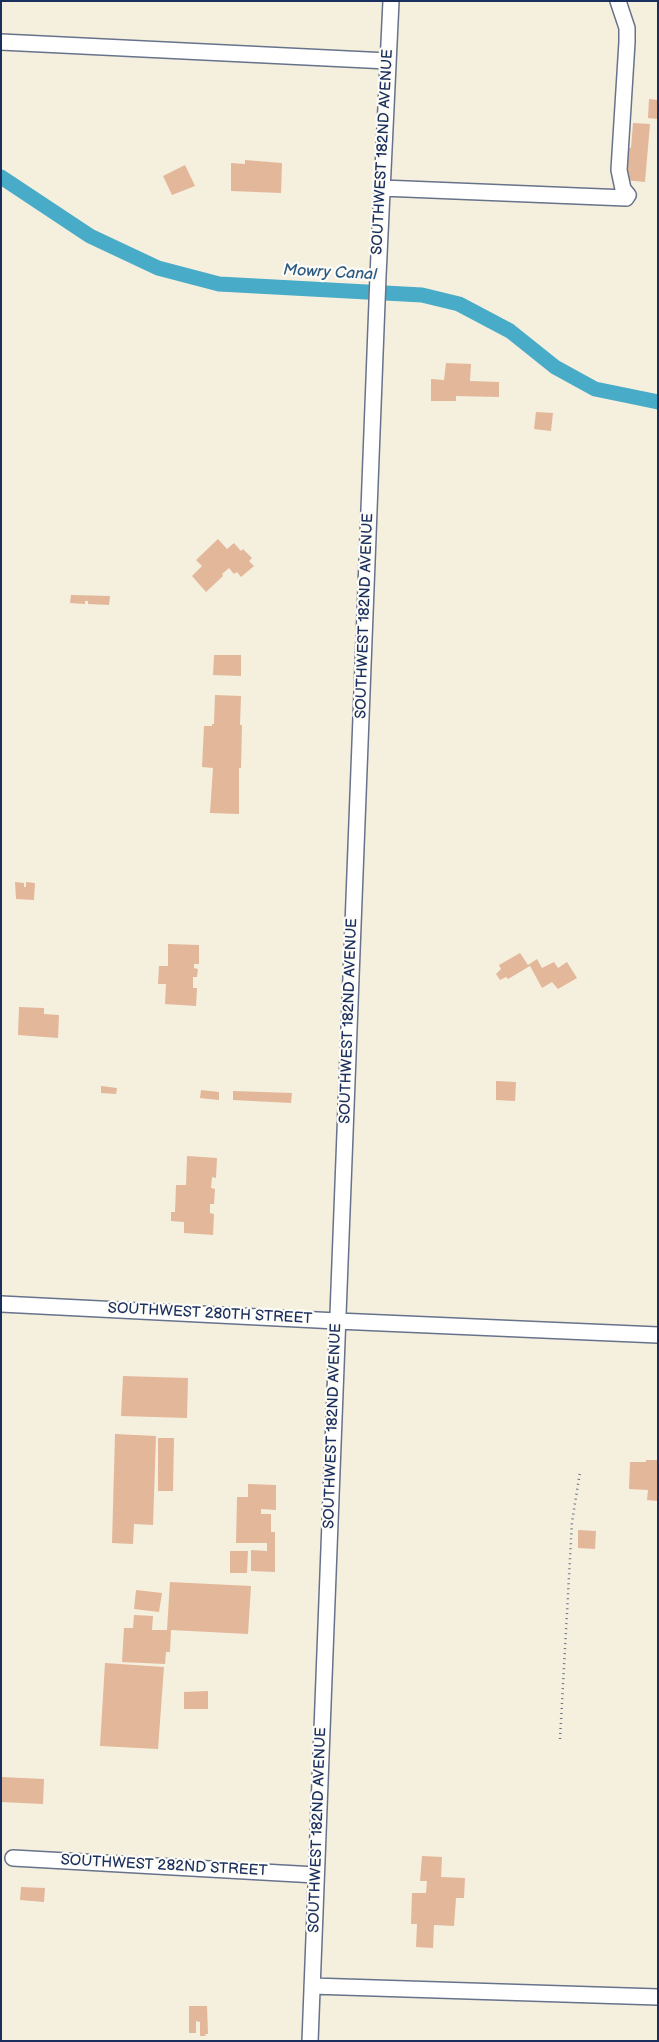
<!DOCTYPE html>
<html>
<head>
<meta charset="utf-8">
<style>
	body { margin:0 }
	#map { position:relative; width:659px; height:2042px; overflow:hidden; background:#f5efde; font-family:"Balsamiq Sans",sans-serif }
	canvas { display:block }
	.frame { position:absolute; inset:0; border:2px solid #1b2f5e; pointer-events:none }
</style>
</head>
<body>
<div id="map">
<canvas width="659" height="2042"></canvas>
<div class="frame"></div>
</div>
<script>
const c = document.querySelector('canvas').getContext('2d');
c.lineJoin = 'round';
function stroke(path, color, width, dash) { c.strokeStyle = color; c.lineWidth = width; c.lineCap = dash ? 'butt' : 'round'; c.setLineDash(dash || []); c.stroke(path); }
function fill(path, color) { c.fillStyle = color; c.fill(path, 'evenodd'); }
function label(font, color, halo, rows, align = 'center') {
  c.font = font + ' "Balsamiq Sans",sans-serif'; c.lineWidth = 4.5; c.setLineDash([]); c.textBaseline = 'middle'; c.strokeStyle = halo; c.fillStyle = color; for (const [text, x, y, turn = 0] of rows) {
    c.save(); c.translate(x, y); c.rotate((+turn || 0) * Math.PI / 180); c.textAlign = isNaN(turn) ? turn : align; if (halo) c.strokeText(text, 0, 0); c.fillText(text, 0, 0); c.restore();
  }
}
const canal = new Path2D(`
	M 1,177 L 90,236 L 158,268 L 219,284 L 422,295 L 459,304 L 510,331 L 555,367 L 595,389 L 658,402`);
const building = new Path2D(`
	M 649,99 L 658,100 L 658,119 L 648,118 Z
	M 633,123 L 650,124 L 645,182 L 624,180 L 626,147 L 631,148 Z
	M 245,160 L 282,163 L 281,193 L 231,191 L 231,163 L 245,164 Z
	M 185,165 L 195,186 L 172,195 L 163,176 Z
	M 446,363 L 471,364 L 470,381 L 499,382 L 499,397 L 456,396 L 456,401 L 431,401 L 431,379 L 444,380 Z
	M 536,412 L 553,413 L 551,431 L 534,429 Z
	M 218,539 L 227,549 L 234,543 L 241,551 L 243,549 L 252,558 L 249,561 L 254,566 L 241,577 L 237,572 L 234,574 L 229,568 L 222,574 L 223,576 L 206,592 L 192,576 L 202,566 L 196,560 Z
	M 71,595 L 110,596 L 109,605 L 88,604 L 88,601 L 85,601 L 85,604 L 70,603 Z
	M 214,655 L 241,655 L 241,676 L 213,675 Z
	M 215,695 L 241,696 L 240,725 L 242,725 L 241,768 L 239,768 L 239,814 L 210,813 L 213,768 L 202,767 L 204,726 L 212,726 L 212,724 L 214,724 Z
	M 15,882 L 24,883 L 24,887 L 26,887 L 26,882 L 35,883 L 34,900 L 16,899 Z
	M 168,944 L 199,945 L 199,964 L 194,964 L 194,968 L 198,969 L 197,977 L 193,977 L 193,988 L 197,988 L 196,1006 L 165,1004 L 166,984 L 158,984 L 159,966 L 168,966 Z
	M 520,953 L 528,965 L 537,959 L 542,968 L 554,962 L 558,968 L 567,962 L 577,978 L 558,989 L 552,982 L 542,988 L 530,966 L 508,979 L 506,977 L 500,980 L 496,974 L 501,969 L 499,965 Z
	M 19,1007 L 44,1008 L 44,1014 L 59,1015 L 58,1038 L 18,1035 Z
	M 496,1081 L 516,1082 L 515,1101 L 496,1100 Z
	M 101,1086 L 117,1088 L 116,1094 L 101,1093 Z
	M 201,1090 L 219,1092 L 219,1100 L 200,1098 Z
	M 233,1091 L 292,1093 L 291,1103 L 233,1100 Z
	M 187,1156 L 217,1158 L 216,1178 L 212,1177 L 211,1188 L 215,1189 L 214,1204 L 210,1204 L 210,1213 L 214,1214 L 213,1235 L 184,1233 L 184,1222 L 171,1221 L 171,1212 L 175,1212 L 176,1185 L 186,1185 Z
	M 123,1376 L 188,1378 L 187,1418 L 121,1416 Z
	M 115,1434 L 156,1436 L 153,1525 L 134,1524 L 133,1544 L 112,1543 Z
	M 158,1438 L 174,1438 L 173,1491 L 158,1491 Z
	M 646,1460 L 658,1460 L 658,1501 L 647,1500 L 648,1490 L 629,1489 L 630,1462 L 646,1462 Z
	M 248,1484 L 276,1485 L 276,1510 L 261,1509 L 261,1514 L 271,1514 L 271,1532 L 275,1532 L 275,1572 L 251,1571 L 251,1550 L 267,1551 L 267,1543 L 236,1543 L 237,1497 L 248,1497 Z
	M 578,1530 L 596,1531 L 595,1549 L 578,1548 Z
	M 230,1551 L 248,1551 L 247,1573 L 230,1573 Z
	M 170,1582 L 251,1586 L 248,1634 L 171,1630 L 170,1652 L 166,1652 L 165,1664 L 122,1662 L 124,1628 L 133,1628 L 134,1615 L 153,1616 L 152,1630 L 167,1630 Z
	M 136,1590 L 162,1593 L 159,1612 L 134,1609 Z
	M 105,1663 L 164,1667 L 158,1749 L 100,1746 Z
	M 208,1691 L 208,1709 L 184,1709 L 184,1692 Z
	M 1,1777 L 44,1779 L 43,1804 L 1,1802 Z
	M 422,1856 L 442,1857 L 441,1877 L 465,1878 L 464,1898 L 456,1898 L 454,1926 L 434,1925 L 433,1948 L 416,1947 L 417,1924 L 411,1924 L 412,1893 L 426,1893 L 427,1881 L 420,1881 Z
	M 21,1887 L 45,1888 L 44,1902 L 20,1900 Z
	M 189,2006 L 207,2006 L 208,2034 L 205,2034 L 206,2036 L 200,2036 L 200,2022 L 196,2021 L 196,2033 L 189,2033 Z`);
const path = new Path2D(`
	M 560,1739 L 572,1522 L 580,1472`);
const minor = new Path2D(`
	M 1,42 L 388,61
	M 382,188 L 626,198 L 628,195 L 623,189 L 619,170 L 627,42 L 627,28 L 618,1
	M 1,1304 L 337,1321 L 658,1335
	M 13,1858 L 316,1875
	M 312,1986 L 658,1997
	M 310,2041 L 378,276 L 391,1`);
const streetNames = [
	["SOUTHWEST 182ND AVENUE",383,152,-87],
	["SOUTHWEST 182ND AVENUE",365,616,-88],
	["SOUTHWEST 182ND AVENUE",349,1021,-88],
	["SOUTHWEST 280TH STREET",210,1314,3],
	["SOUTHWEST 182ND AVENUE",333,1426,-88],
	["SOUTHWEST 182ND AVENUE",318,1830,-88],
	["SOUTHWEST 282ND STREET",164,1866,3]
];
const waterNames = [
	["Mowry Canal",330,273,3]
];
stroke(canal, '#48abc8', 15);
fill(building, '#e3b79a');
stroke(minor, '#67728b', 18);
stroke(path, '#67728b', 2.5, [1, 4]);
stroke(minor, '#fff', 15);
label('15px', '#1b2f5e', '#fdfcf7', streetNames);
label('italic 16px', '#2b5a83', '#fdfcf7', waterNames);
</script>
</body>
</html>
